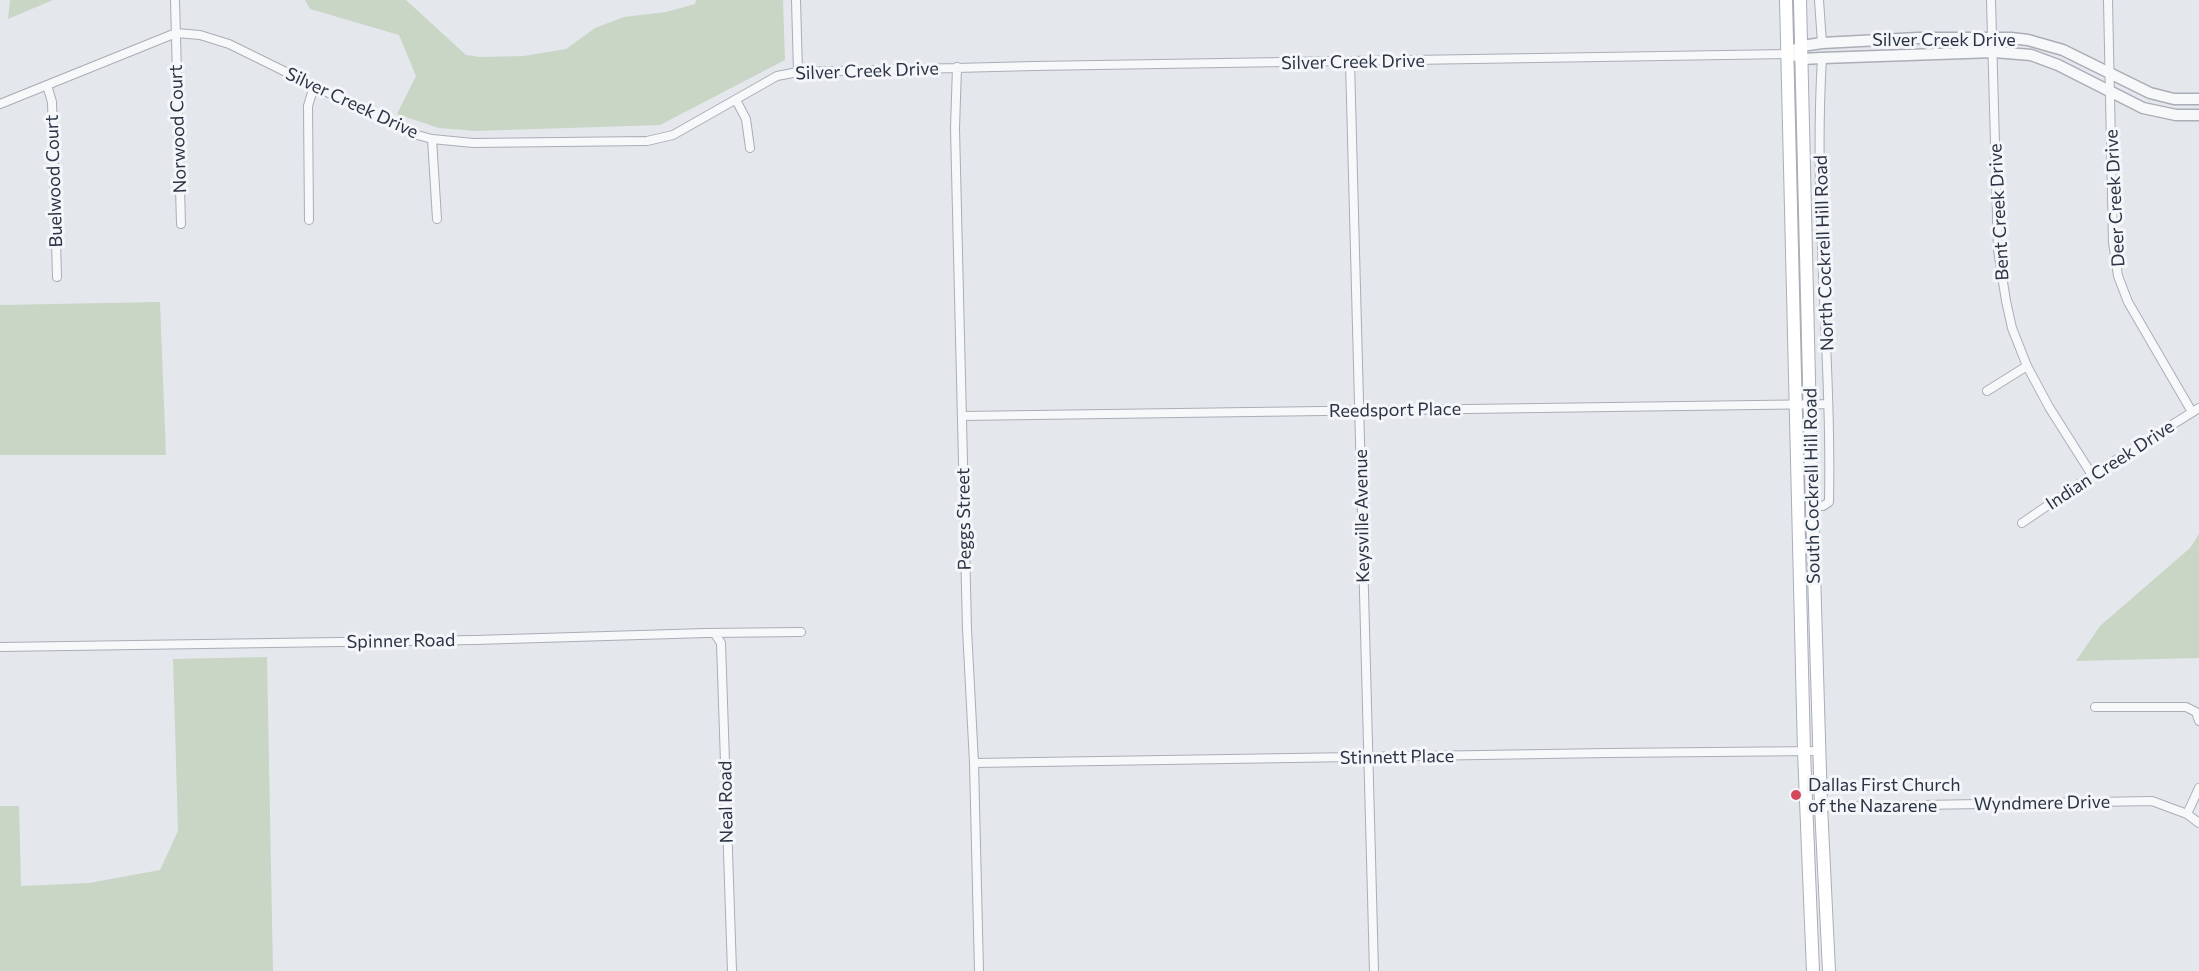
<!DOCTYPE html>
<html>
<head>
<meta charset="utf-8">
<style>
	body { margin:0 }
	canvas { display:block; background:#e4e7ec }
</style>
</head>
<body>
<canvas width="2199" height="971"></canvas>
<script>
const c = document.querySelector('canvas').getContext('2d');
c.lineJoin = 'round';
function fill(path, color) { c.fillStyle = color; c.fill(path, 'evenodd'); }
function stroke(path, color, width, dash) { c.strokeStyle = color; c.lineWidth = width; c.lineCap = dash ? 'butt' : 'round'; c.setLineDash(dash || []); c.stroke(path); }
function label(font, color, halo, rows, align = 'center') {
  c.font = font + ' Commissioner,sans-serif'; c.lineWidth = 6; c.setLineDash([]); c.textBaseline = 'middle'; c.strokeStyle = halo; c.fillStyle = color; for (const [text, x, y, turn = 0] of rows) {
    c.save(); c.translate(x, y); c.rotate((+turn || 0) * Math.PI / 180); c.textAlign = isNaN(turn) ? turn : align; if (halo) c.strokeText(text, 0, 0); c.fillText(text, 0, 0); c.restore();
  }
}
const green = new Path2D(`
	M 10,0 L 53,0 L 8,19 Z
	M 305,0 L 406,0 L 466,55 L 480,57 L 524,56 L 566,49 L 595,28 L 624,17 L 666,12 L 695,4 L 696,0 L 783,0 L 785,60 L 660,125 L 476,131 L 439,128 L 397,114 L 416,76 L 399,35 L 310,9 Z
	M 160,302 L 166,455 L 0,455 L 0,305 Z
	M 2199,534 L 2199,658 L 2076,661 L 2100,626 L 2190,548 Z
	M 267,657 L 273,971 L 0,971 L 0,806 L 19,806 L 21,886 L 89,883 L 160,870 L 178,831 L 173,659 Z`);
const minor = new Path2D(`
	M 175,0 L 181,224
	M 796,0 L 798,72
	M 1819,0 L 1822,43
	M 1991,0 L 1998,250 L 2006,301 L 2012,328 L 2027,366 L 2049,407 L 2092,475
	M 2108,0 L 2113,242 L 2118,276 L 2128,302 L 2192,412
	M 1350,62 L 1374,971
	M 957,67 L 955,128 L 967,629 L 974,763 L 979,971
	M 47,85 L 52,102 L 57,277
	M 736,100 L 746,119 L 750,148
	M 0,104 L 176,33 L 200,35 L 229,44 L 410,133 L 432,139 L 473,143 L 647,141 L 673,135 L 777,76 L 798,72 L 1034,66 L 1788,54
	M 432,139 L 437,219
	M 309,220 L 308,106 L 314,86
	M 1987,391 L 2027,366
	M 962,416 L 1828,404
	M 1812,506 L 1823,506 L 1829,502 C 1832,354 1813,206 1822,58
	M 2022,523 L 2092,475 L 2199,408
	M 715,634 L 721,643 L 732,971
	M 0,647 L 475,640 L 706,633 L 801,632
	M 2095,707 L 2186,707 L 2196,712 L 2199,721
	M 974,763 L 1608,753 L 1819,751
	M 1807,807 L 2152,801 L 2187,814 L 2199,823
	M 2187,814 L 2199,788`);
const tertiary = new Path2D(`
	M 1796,49 L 1802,46 L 1822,43 L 1918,38 L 2011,38 L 2028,40 L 2063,50 L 2150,93 L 2174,99 L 2199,99
	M 1796,56 L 1802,59 L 1822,58 L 1994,52 L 2031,55 L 2058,65 L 2143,108 L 2176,115 L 2199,115`);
const secondary = new Path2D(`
	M 1786,0 L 1804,752 L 1813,971
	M 1800,0 L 1812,506 L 1821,806 L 1829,971`);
const markers = [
	[1796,795,6,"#d1495b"]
];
const streetNames = [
	["Silver Creek Drive",1944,40],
	["Silver Creek Drive",1353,62,-1],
	["Silver Creek Drive",867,71,-2],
	["Silver Creek Drive",352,103,25],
	["Norwood Court",178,129,-92],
	["Buelwood Court",54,181,-92],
	["Deer Creek Drive",2115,198,-93],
	["Bent Creek Drive",1999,212,-93],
	["North Cockrell Hill Road",1824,253,-92],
	["Reedsport Place",1395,410,-1],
	["Indian Creek Drive",2110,465,-33],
	["South Cockrell Hill Road",1812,486,-91],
	["Keysville Avenue",1362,516,-91],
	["Peggs Street",964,519,-91],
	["Spinner Road",401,641,-1],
	["Stinnett Place",1397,757,-1],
	["Neal Road",726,802,-91],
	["Wyndmere Drive",2042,803,-1]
];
const poiNames = [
	["Dallas First Church",1808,785],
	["of the Nazarene",1808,806]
];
fill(green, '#c9d6c5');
stroke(minor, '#a9aeb7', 10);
stroke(tertiary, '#a9aeb7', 13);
stroke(secondary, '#a9aeb7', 14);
stroke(minor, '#f7f8fa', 8);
stroke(tertiary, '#f7f8fa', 10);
stroke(secondary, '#fff', 12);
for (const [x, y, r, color] of markers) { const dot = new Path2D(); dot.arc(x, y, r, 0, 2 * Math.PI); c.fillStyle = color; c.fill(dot); stroke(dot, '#f4f6f9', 2); }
label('18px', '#2b3445', '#f4f6f9', streetNames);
label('18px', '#2b3445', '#f4f6f9', poiNames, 'left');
</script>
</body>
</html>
